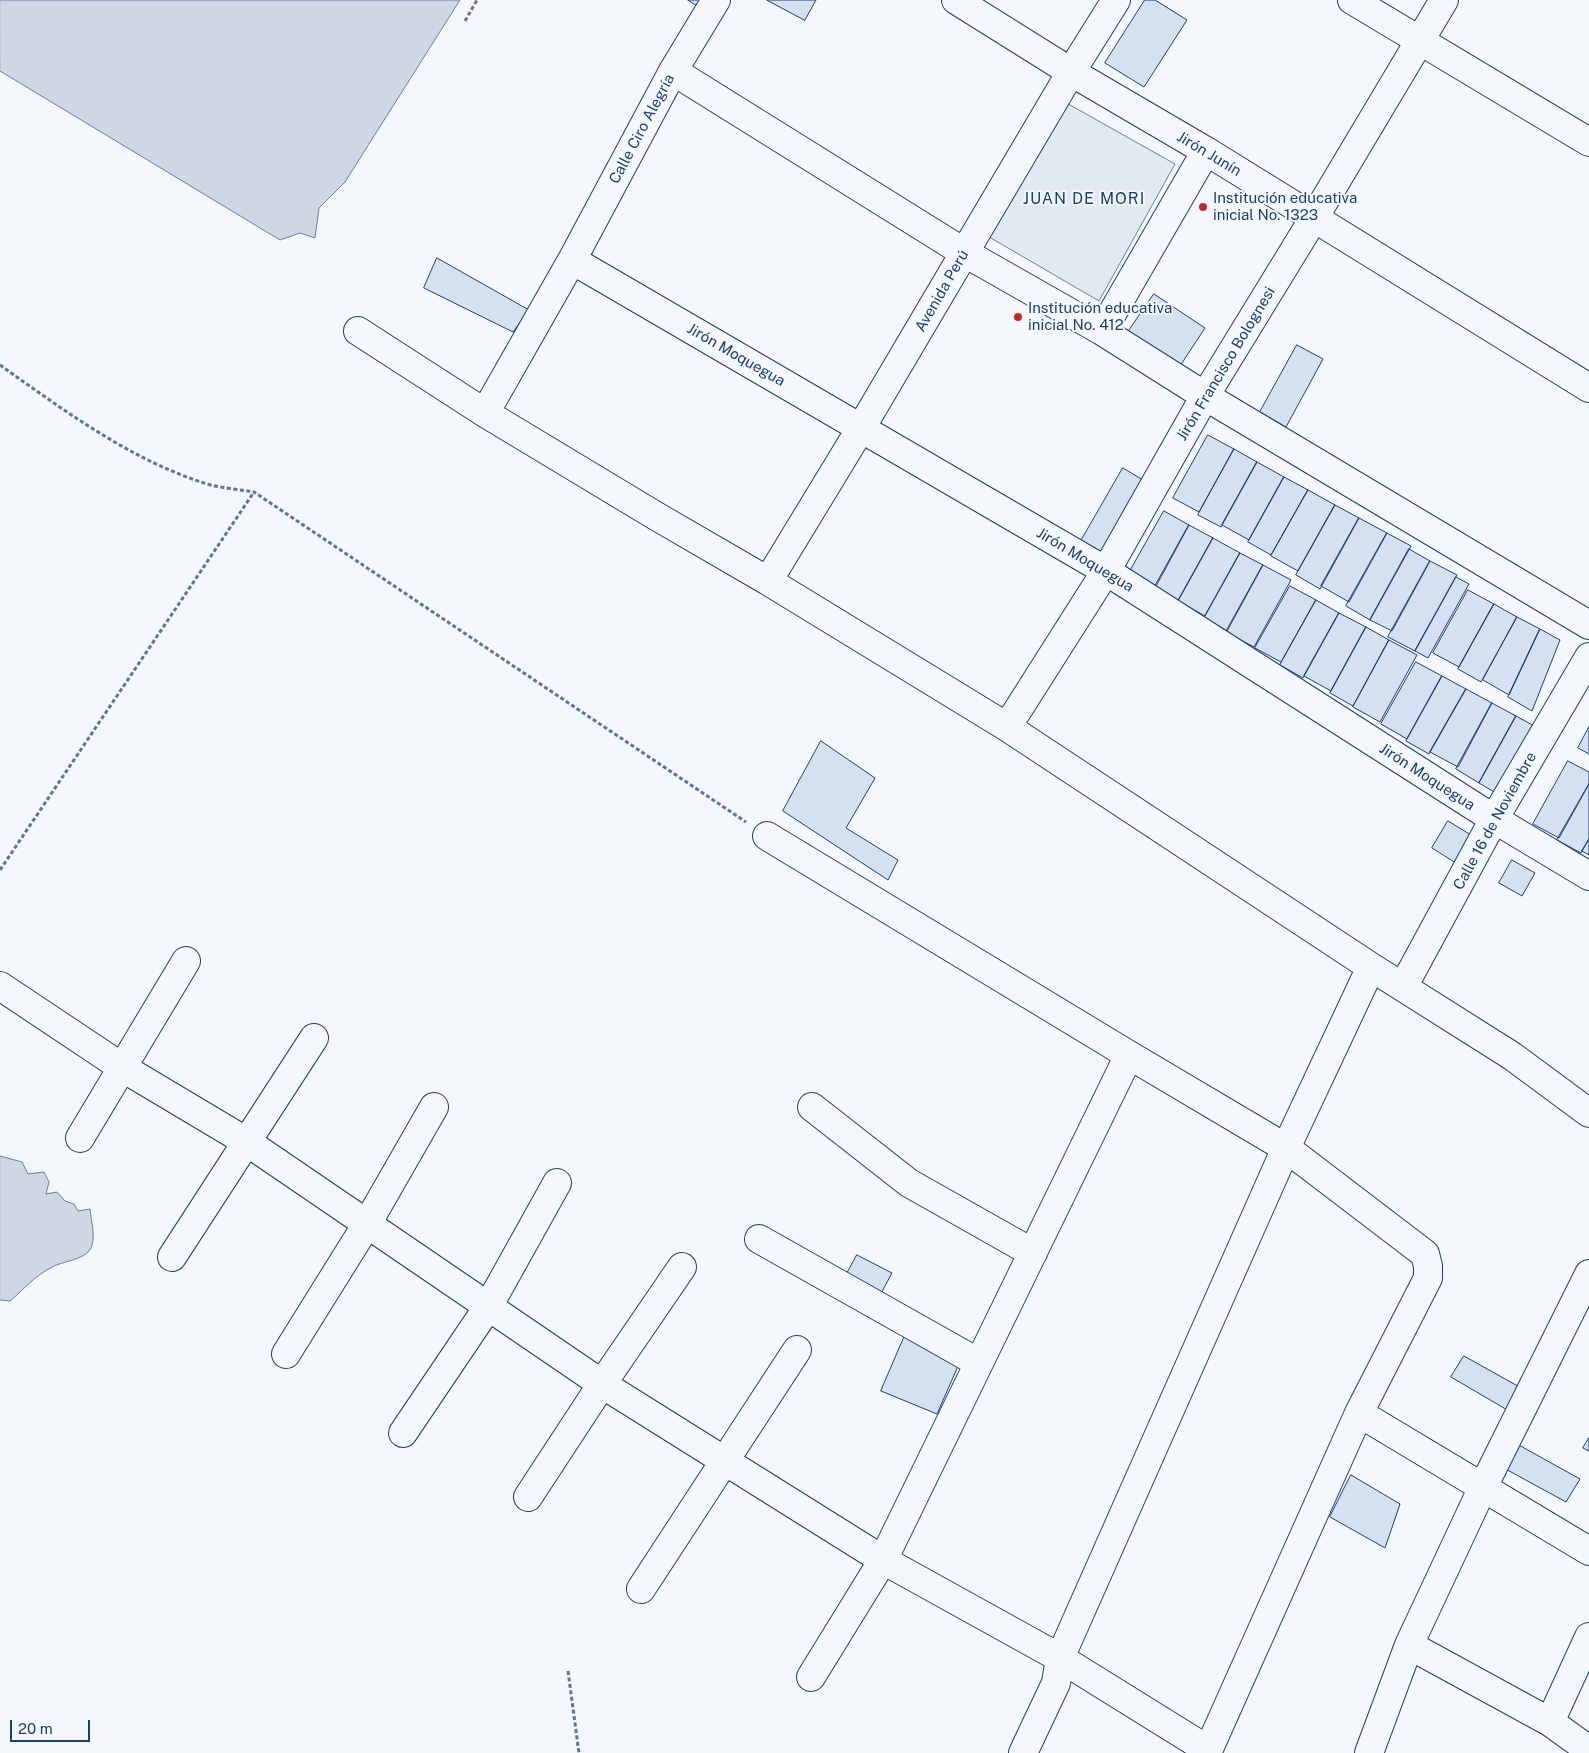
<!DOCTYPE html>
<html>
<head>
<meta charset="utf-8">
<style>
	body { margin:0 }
	#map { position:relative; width:1589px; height:1753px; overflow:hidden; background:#f4f7fb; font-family:"Public Sans",sans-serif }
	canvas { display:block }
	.scale { position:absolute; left:10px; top:1720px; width:80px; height:22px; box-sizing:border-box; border:2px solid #1d3f73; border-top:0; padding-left:6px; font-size:15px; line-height:18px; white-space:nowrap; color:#1d3f73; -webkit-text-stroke:4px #f4f7fb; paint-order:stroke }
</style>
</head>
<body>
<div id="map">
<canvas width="1589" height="1753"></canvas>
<div class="scale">20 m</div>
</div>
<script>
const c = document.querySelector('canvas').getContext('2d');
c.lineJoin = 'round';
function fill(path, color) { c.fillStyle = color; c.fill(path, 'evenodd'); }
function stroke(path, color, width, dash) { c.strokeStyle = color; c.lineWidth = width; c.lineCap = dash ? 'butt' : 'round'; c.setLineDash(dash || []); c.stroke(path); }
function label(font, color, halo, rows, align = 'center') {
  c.font = font + ' "Public Sans",sans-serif'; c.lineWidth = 4; c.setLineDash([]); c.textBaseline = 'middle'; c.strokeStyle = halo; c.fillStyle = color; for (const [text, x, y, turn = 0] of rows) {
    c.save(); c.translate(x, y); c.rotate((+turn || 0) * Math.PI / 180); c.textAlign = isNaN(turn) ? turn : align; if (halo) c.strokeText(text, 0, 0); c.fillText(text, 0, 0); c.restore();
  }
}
const green = new Path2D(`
	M 1063,101 L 1175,164 L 1099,301 L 984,234 Z`);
const water = new Path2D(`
	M 0,0 L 460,0 L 345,182 L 319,208 L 315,238 L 300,233 L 280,240 L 0,71 Z
	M 0,1156 L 22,1162 L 28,1174 L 44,1172 L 49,1182 L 46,1194 L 57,1192 L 65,1201 L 74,1204 L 78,1211 L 90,1209 C 91,1221 96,1237 91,1248 C 85,1260 63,1261 52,1267 C 36,1275 24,1289 10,1301 L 0,1300 Z`);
const building = new Path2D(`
	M 688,0 L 708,0 L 703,9 Z
	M 767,0 L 816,0 L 805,20 Z
	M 1145,0 L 1155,0 L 1187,20 L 1144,87 L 1105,63 Z
	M 437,258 L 529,310 L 513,332 L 424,288 Z
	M 1154,294 L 1205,328 L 1180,366 L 1128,332 Z
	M 1297,345 L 1323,359 L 1286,427 L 1260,412 Z
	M 1208,435 L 1234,449 L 1199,512 L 1173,498 Z
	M 1234,449 L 1257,462 L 1221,527 L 1198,515 Z
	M 1257,462 L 1284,477 L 1249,540 L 1222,525 Z
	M 1123,468 L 1143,480 L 1101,552 L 1081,541 Z
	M 1284,477 L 1308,490 L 1271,555 L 1248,542 Z
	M 1308,490 L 1335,505 L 1298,571 L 1271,556 Z
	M 1335,505 L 1359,518 L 1320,589 L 1296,575 Z
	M 1164,511 L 1189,525 L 1155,588 L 1129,573 Z
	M 1359,518 L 1387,533 L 1349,602 L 1321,586 Z
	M 1189,525 L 1213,538 L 1178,601 L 1153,590 Z
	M 1387,533 L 1411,546 L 1370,620 L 1346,606 Z
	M 1213,538 L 1240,553 L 1205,616 L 1178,601 Z
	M 1409,549 L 1430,561 L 1392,631 L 1370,620 Z
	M 1240,553 L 1263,565 L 1227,631 L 1204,618 Z
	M 1430,561 L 1457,575 L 1415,651 L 1388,637 Z
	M 1263,565 L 1291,580 L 1254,647 L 1226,632 Z
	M 1456,577 L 1469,584 L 1428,658 L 1415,651 Z
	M 1290,586 L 1316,600 L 1281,662 L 1255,648 Z
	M 1468,590 L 1494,604 L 1459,667 L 1433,653 Z
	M 1316,600 L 1339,613 L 1303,678 L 1280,665 Z
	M 1494,604 L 1517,617 L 1481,682 L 1458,669 Z
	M 1339,613 L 1366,627 L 1331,691 L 1304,676 Z
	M 1517,617 L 1540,629 L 1509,695 L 1483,680 Z
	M 1366,627 L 1389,640 L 1353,706 L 1330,693 Z
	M 1540,629 L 1560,640 L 1532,711 L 1508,697 Z
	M 1389,640 L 1417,655 L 1380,722 L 1353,707 Z
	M 1416,662 L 1442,676 L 1407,739 L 1381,724 Z
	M 1442,676 L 1466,689 L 1429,754 L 1406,741 Z
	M 1466,689 L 1492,703 L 1458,767 L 1430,752 Z
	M 1492,703 L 1516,716 L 1479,783 L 1456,769 Z
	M 1516,716 L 1536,727 L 1501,796 L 1479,783 Z
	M 1589,727 L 1589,754 L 1578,748 Z
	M 821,741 L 875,778 L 846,828 L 898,860 L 888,880 L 783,811 Z
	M 1568,761 L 1589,772 L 1589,784 L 1559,838 L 1533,824 Z
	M 1589,784 L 1589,839 L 1581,853 L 1557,840 Z
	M 1448,821 L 1476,838 L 1459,865 L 1432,848 Z
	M 1589,839 L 1589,855 L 1582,851 Z
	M 1512,860 L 1535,873 L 1522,896 L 1499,883 Z
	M 857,1255 L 892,1273 L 878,1299 L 843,1281 Z
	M 906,1333 L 962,1357 L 937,1414 L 881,1391 Z
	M 1464,1356 L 1523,1389 L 1509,1411 L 1451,1377 Z
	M 1589,1438 L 1589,1451 L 1583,1448 Z
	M 1517,1444 L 1580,1479 L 1566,1502 L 1502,1467 Z
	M 1351,1475 L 1400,1504 L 1385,1548 L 1330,1517 Z`);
const path = new Path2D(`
	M 465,21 L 477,0
	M 0,365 C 62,409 128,458 201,482 C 217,488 237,489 254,492 L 746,822
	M 0,870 L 254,492
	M 568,1671 L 579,1753`);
const minor = new Path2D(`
	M 956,0 L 1071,72 L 1206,151 L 1589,388
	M 1352,0 L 1589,142
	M 673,71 L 965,253 L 1102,331 L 1205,396 L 1589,625
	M 572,260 L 1106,571 L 1494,819 L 1589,876
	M 358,331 L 485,413 L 656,516 L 768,581 L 1007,727 L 1371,967 L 1512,1056 L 1589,1113
	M 1102,331 L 1206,151
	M 485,413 L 572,260 L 673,71 L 716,0
	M 768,581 L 861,428 L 1071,72 L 1116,0
	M 1007,727 L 1106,571 L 1205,396 L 1314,218 L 1444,0
	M 767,836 L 1129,1055 L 1286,1148 L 1425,1254 L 1428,1266 L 1428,1278 L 1359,1413 L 1207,1753
	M 0,986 L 123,1068 L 247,1142 L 602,1384 L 883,1560 L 1060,1658 L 1208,1750
	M 1403,987 L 1494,819 L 1589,657
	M 812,1107 L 909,1183 L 1033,1253
	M 80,1138 L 186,961
	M 759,1239 L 979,1363
	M 172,1257 L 314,1038
	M 286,1354 L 367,1224 L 434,1107
	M 1359,1413 L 1589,1551
	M 403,1433 L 488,1307 L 557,1183
	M 528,1497 L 602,1384 L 682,1267
	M 641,1589 L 797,1350
	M 1409,1645 L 1550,1722 L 1589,1750
	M 811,1677 L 883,1560 L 1129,1055
	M 1550,1722 L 1589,1637
	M 1023,1753 L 1056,1683 L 1060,1658 L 1286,1148 L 1371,967
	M 1369,1753 L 1409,1645 L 1483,1487 L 1589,1274`);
const markers = [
	[1203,207,5,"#c62828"],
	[1018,317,5,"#c62828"]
];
const streetNames = [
	["Calle Ciro Alegría",642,129,-62],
	["Jirón Junín",1209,154,31],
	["Avenida Perú",942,291,-60],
	["Jirón Moquegua",736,355,30],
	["Jirón Francisco Bolognesi",1226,364,-59],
	["Jirón Moquegua",1085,560,31],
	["Jirón Moquegua",1427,777,33],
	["Calle 16 de Noviembre",1495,821,-61]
];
const poiNames = [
	["Institución educativa",1213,198],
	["inicial No. 1323",1213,215],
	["Institución educativa",1028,308],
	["inicial No. 412",1028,325]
];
const neighbourhoodNames = [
	["JUAN DE MORI",1084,199]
];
fill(green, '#e3e9f0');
stroke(green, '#687fa3', 1);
fill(water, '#cfd7e4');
stroke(water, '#687fa3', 1);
fill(building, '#d5e0f0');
stroke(building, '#1d3f73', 1);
stroke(minor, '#1d3f73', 30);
stroke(path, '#5e769c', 3, [4, 2.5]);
stroke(minor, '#f4f7fb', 28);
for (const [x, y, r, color] of markers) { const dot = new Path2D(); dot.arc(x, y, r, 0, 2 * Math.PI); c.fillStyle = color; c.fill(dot); stroke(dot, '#f4f7fb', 2); }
label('15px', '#1d3f73', '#f4f7fb', streetNames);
label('15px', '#1d3f73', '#f4f7fb', poiNames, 'left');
c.letterSpacing = '1px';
label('16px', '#1d3f73', '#f4f7fb', neighbourhoodNames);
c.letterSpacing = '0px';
</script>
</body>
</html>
